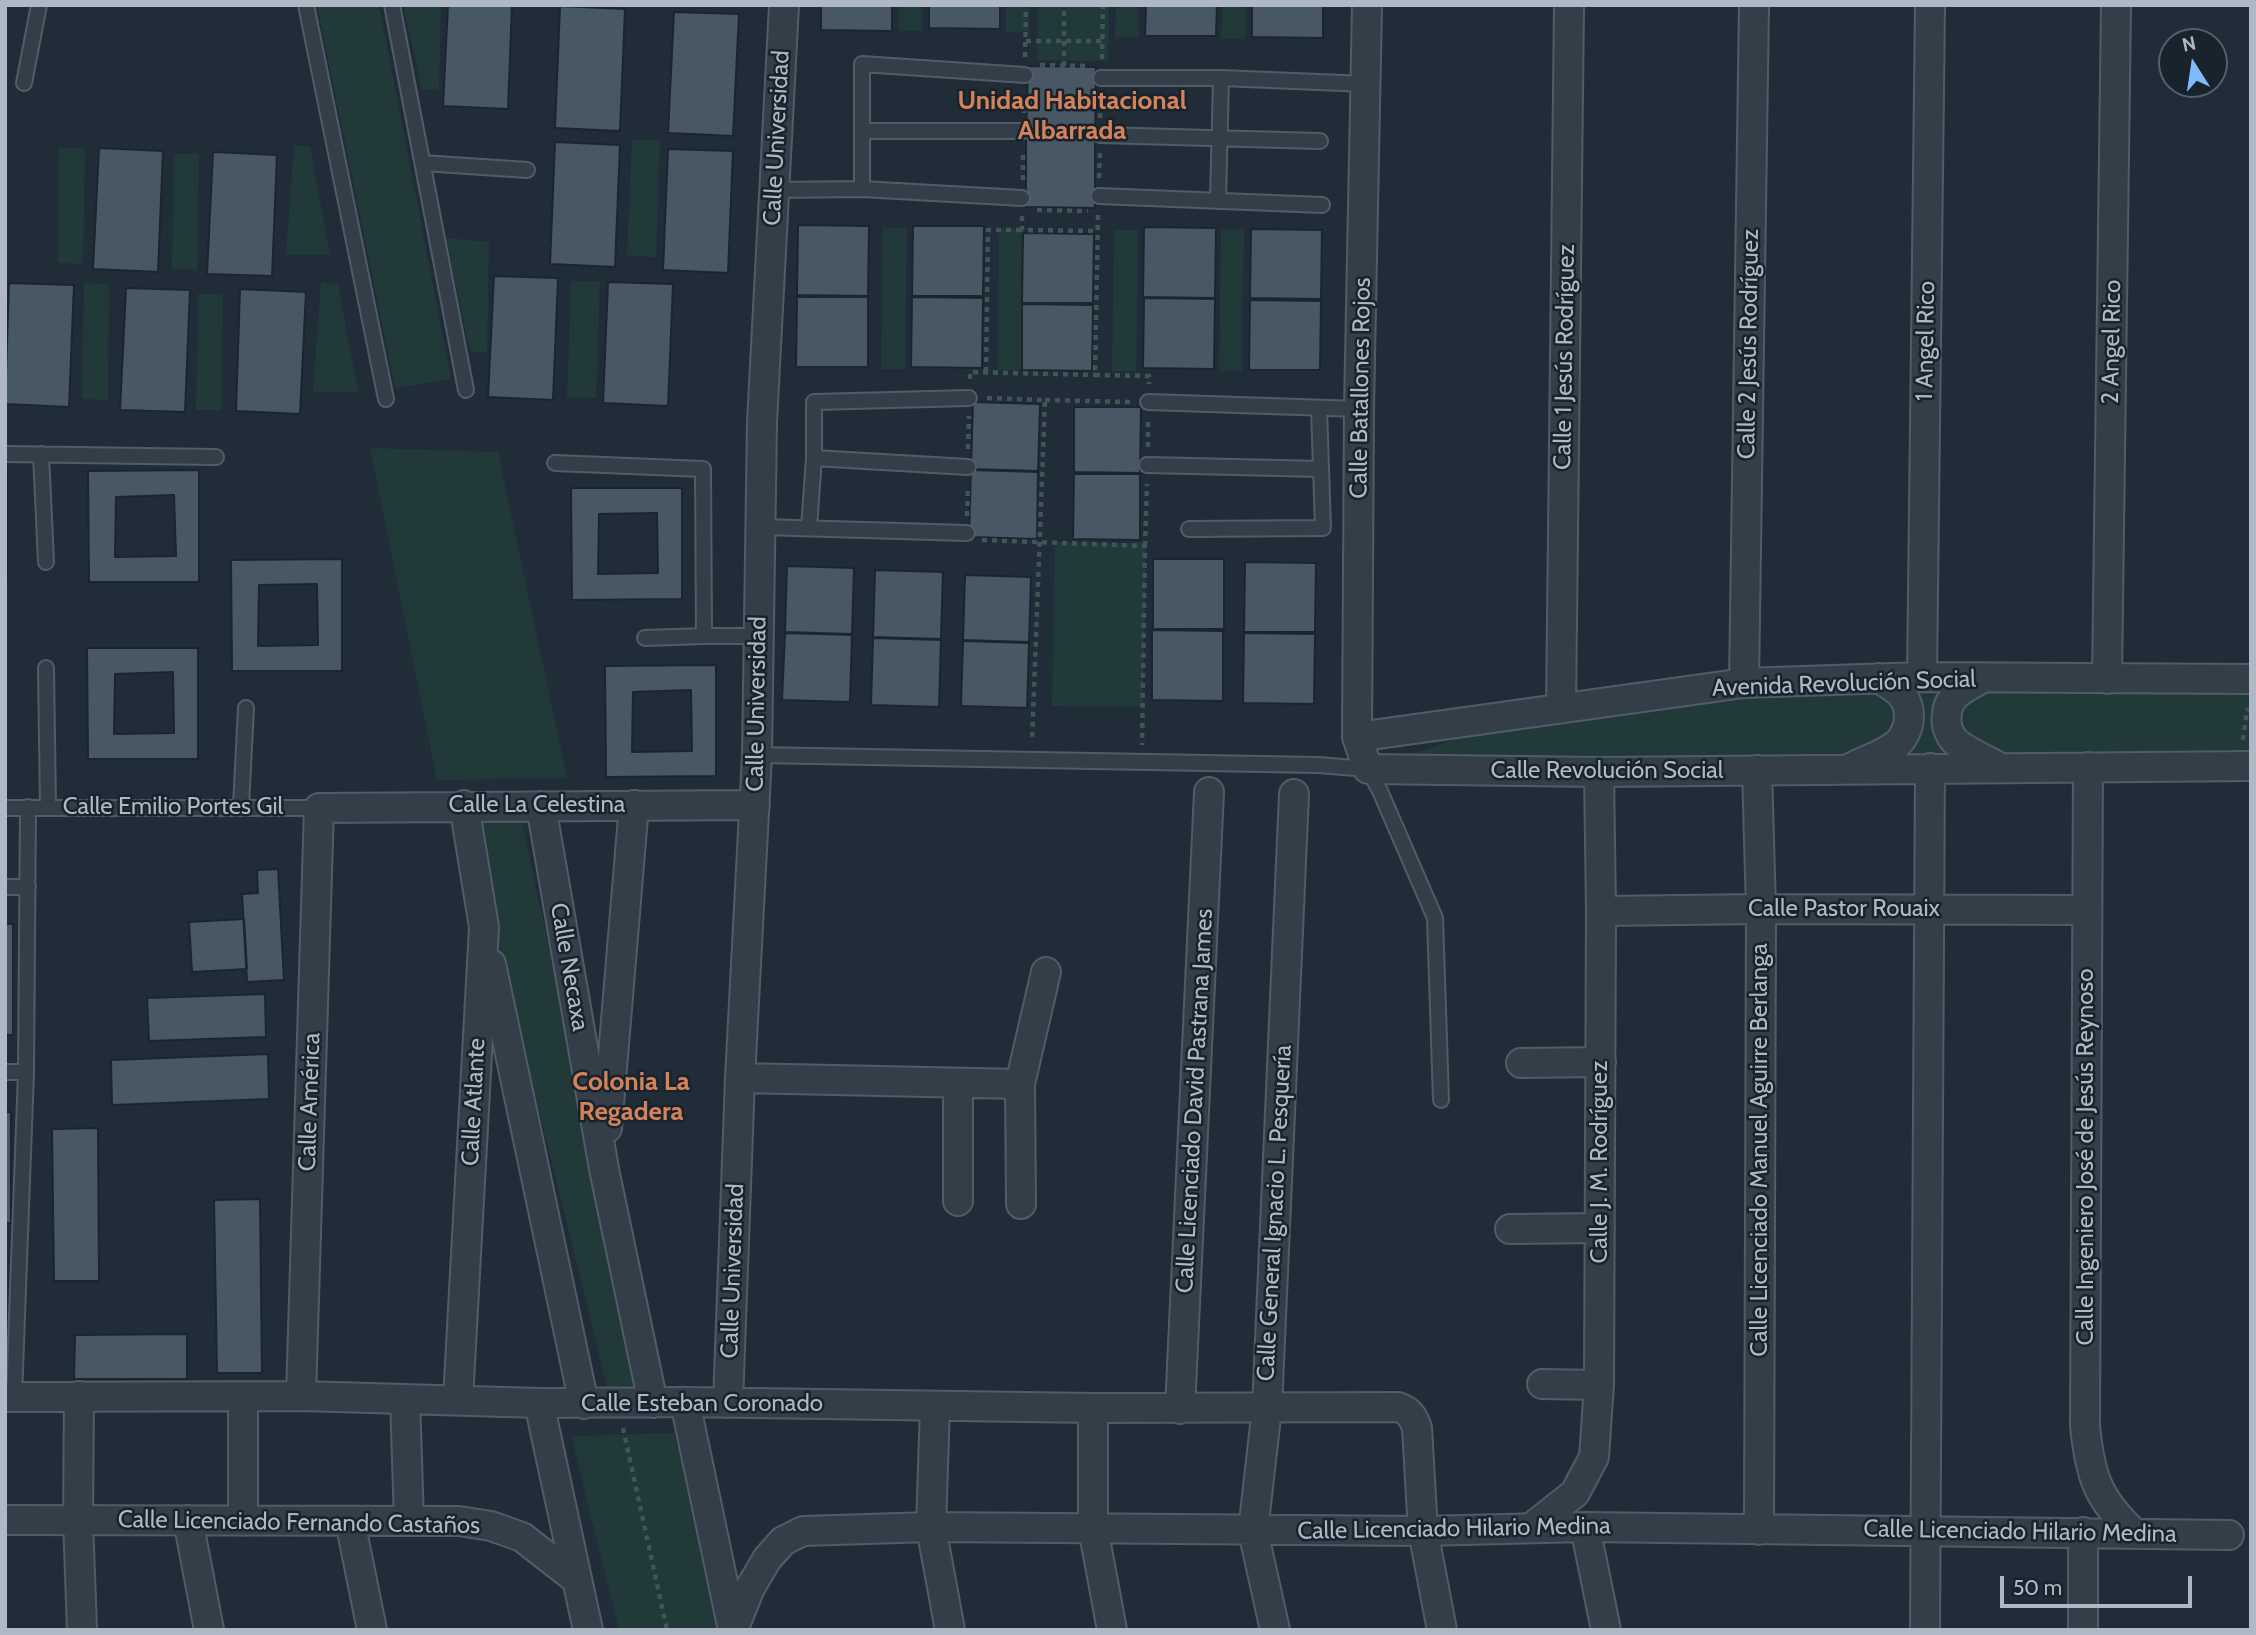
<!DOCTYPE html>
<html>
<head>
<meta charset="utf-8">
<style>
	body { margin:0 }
	#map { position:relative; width:2256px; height:1635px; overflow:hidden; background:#202d38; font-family:Cabin,sans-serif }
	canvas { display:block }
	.frame { position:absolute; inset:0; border:7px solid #aeb9c5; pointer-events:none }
	.north { position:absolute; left:2158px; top:28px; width:70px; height:70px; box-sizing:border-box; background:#19232d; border:2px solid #555f6a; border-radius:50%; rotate:348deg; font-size:19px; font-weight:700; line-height:28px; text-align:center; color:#aeb9c5 }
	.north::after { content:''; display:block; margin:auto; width:24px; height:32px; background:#7fbbf9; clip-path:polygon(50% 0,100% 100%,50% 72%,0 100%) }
	.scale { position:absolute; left:2000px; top:1576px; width:192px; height:32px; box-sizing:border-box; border:4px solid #aeb9c5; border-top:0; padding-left:9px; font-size:21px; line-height:24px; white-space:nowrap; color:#aeb9c5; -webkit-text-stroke:5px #19232d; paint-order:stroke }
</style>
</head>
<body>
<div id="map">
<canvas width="2256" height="1635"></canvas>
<div class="frame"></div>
<div class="north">N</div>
<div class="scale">50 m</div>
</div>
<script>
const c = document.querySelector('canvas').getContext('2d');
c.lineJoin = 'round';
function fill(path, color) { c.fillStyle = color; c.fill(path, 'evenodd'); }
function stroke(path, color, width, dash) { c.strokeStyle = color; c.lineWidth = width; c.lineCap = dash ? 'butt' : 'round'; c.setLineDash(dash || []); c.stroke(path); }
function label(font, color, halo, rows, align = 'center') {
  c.font = font + ' Cabin,sans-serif'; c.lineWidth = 5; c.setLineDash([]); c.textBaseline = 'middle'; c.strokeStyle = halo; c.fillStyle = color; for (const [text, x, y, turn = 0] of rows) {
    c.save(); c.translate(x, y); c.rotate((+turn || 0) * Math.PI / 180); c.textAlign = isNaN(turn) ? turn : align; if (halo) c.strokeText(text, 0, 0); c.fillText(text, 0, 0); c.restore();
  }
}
const green = new Path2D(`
	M 317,5 L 379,5 L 451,379 L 395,388 Z
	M 403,5 L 441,5 L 439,90 L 422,89 Z
	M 899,5 L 922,5 L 922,31 L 899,31 Z
	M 1006,5 L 1030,5 L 1029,32 L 1006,32 Z
	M 1038,5 L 1109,5 L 1108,61 L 1037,60 Z
	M 1116,5 L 1139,5 L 1139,37 L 1115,37 Z
	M 1222,5 L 1246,5 L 1245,39 L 1221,39 Z
	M 632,140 L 660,140 L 656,257 L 627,256 Z
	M 294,145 L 310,147 L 330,255 L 286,255 Z
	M 59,148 L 85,148 L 83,264 L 58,263 Z
	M 174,154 L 199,154 L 197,269 L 172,269 Z
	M 883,228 L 907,228 L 905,369 L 881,369 Z
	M 999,228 L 1022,229 L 1021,370 L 997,370 Z
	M 1221,229 L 1244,229 L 1242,371 L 1219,371 Z
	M 1114,230 L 1138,230 L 1136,371 L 1112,371 Z
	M 446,238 L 489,242 L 487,353 L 470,351 Z
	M 571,281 L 600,281 L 596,398 L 567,397 Z
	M 321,282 L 338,284 L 358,392 L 313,392 Z
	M 84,283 L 109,284 L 108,400 L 82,399 Z
	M 198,294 L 223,294 L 221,410 L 196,410 Z
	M 370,448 L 498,452 L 567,778 L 437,780 Z
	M 1055,542 L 1146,543 L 1143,707 L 1052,706 Z
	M 1746,668 L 2251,670 L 2251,750 L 1402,758 L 1564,701 Z
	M 520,813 L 643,1384 L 607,1387 L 502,960 L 478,814 Z
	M 674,1433 L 721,1612 L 715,1630 L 619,1630 L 571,1436 Z`);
const building = new Path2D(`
	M 448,5 L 512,5 L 508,109 L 443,106 Z
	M 821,5 L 892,5 L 892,31 L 821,30 Z
	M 929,5 L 1000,5 L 1000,29 L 929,28 Z
	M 1146,5 L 1217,5 L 1216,36 L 1145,36 Z
	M 1252,5 L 1323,5 L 1323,38 L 1252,37 Z
	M 560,6 L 625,9 L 620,131 L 555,128 Z
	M 674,12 L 739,14 L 733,136 L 668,133 Z
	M 1028,66 L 1096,67 L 1095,136 L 1026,136 Z
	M 1026,137 L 1095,138 L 1095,208 L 1026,207 Z
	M 555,142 L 620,145 L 615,267 L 550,264 Z
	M 99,148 L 163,151 L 158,272 L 93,269 Z
	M 668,149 L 733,151 L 728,273 L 663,270 Z
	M 213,152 L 277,155 L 272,276 L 207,274 Z
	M 798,225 L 869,226 L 868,296 L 797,295 Z
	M 913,226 L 984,226 L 983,296 L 912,296 Z
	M 1144,227 L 1216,228 L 1215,298 L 1143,297 Z
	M 1251,229 L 1322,230 L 1321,299 L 1250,298 Z
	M 1023,233 L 1094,234 L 1093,303 L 1022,303 Z
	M 494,276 L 558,278 L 553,400 L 488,397 Z
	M 608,282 L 673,284 L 668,406 L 603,403 Z
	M 9,283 L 74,285 L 69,407 L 5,404 Z
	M 126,288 L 190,290 L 185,412 L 120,410 Z
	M 240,289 L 306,292 L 300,414 L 236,411 Z
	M 797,297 L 868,297 L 868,367 L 796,367 Z
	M 912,297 L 983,298 L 982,368 L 911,367 Z
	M 1144,298 L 1215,299 L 1214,369 L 1143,368 Z
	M 1250,300 L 1321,301 L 1320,370 L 1249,370 Z
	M 1022,304 L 1093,305 L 1092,371 L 1022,370 Z
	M 973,402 L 1040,404 L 1038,471 L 971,469 Z
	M 1074,407 L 1141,407 L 1140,473 L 1074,472 Z
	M 5,467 L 7,467 L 7,578 L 5,578 Z
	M 199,470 L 199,582 L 89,582 L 88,471 ZM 174,495 L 176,556 L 115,557 L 116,497 Z
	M 971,470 L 1038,472 L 1037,539 L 969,537 Z
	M 1074,474 L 1140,474 L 1140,540 L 1073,539 Z
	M 571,488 L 682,488 L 682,599 L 572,600 ZM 657,513 L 658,573 L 598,574 L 599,514 Z
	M 342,559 L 342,671 L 232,671 L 231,560 ZM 317,584 L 318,645 L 258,646 L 259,585 Z
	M 1153,559 L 1224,559 L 1224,629 L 1153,629 Z
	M 1245,562 L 1316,563 L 1315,632 L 1244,632 Z
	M 787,566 L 854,568 L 852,634 L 785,632 Z
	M 875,570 L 943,572 L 941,639 L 873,637 Z
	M 965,575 L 1031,577 L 1029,642 L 963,640 Z
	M 1152,630 L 1223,631 L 1223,701 L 1152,700 Z
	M 785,633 L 852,635 L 850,702 L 782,700 Z
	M 1244,633 L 1315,634 L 1314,704 L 1243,703 Z
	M 873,638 L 941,640 L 939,707 L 871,705 Z
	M 963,641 L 1029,643 L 1027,708 L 961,706 Z
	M 87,648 L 198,648 L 198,759 L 88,759 ZM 173,672 L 174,733 L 114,734 L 115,674 Z
	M 716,665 L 716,776 L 606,777 L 605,666 ZM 691,690 L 692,751 L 632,752 L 633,692 Z
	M 278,869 L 284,980 L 247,982 L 242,894 L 258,893 L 257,870 Z
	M 244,919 L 247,969 L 192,972 L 189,922 Z
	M 5,924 L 13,924 L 13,1035 L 5,1035 Z
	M 265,994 L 266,1037 L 149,1041 L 147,998 Z
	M 268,1054 L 269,1099 L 112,1105 L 111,1060 Z
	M 5,1112 L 11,1112 L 11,1223 L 5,1223 Z
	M 98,1128 L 99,1281 L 54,1281 L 52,1129 Z
	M 260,1199 L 262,1373 L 217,1373 L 214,1200 Z
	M 187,1334 L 187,1379 L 74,1379 L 75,1335 Z`);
const path = new Path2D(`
	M 1026,41 L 1102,41
	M 1025,57 L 1026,5
	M 1102,59 L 1103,5
	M 1040,65 L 1087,66
	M 1064,66 L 1064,5
	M 1024,113 L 1025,94
	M 1100,118 L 1101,96
	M 1099,178 L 1100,152
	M 1023,180 L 1023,150
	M 1037,210 L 1088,211
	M 1098,215 L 1095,375 L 1149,376 L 1149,384
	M 1022,216 L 1022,230 L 1098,231
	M 986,372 L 988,230 L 1022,230
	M 970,379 L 970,372 L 1095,375
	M 987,398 L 1045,400 L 1032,742
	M 1045,400 L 1131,402
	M 1148,447 L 1148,421
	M 968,449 L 969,416
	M 967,516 L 968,486
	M 982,540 L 1145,546 L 1142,745
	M 1145,546 L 1147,484
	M 2243,740 L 2247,710 L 2251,709
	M 623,1428 L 667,1630`);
const lane = new Path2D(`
	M 306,5 L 386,399
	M 392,5 L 466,390
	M 1101,78 L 1221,78 L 1367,84
	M 24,83 L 39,5
	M 862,131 L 1024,131
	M 1100,135 L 1320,141
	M 423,163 L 527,170
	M 862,189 L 862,64 L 1025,75
	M 774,190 L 862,189 L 1022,198
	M 1099,196 L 1322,205
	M 1218,200 L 1221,78
	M 1148,402 L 1359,409
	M 5,454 L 216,457
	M 41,454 L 46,562
	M 814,458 L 968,467
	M 555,463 L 703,469 L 704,636 L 645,638
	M 1147,465 L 1321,469
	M 761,527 L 967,533
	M 809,528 L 814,458 L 814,402 L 969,398
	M 1189,529 L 1323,528 L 1319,408
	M 704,636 L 759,636
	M 46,668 L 48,807
	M 757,755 L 1318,765 L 1368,769 L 1380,791 L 1435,918 L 1441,1100
	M 241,806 L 246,708
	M 5,808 L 319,808
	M 5,887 L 28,887
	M 5,1072 L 26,1072
	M 14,1397 L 26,1072 L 28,807`);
const street = new Path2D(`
	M 1367,5 L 1359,409 L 1357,737 L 1368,769 L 1599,772 L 2251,766
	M 1922,677 L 1930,5
	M 1983,678 C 1961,690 1943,697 1947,726 C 1949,733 1953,740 1958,744 C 1970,753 1985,759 1997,766
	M 2107,679 L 2116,5
	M 1744,683 L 1754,5
	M 1561,708 L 1569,5
	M 1357,737 L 1744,683 L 1922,677 L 2251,679
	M 1852,767 C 1866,760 1885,754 1897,744 C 1903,739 1906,732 1908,725 C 1913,699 1898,689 1878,678
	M 2088,767 L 2085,1426 C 2090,1475 2097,1498 2133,1532
	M 1757,770 L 1761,909 L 1759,1530
	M 541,806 L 604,1169 L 653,1403
	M 1601,911 L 1761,909 L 2087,910
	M 491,964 L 584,1404
	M 1521,1063 L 1601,1062
	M 740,1078 L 1020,1084 L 1046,972
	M 958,1084 L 958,1201
	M 1020,1084 L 1021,1204
	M 607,1128 L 634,805
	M 1510,1229 L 1600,1228
	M 1542,1384 L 1599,1385
	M 79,1396 L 78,1520 L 82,1630
	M 301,1396 L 319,808 L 755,805
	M 5,1397 L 301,1396 L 539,1403 L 685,1402 L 1093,1408 L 1398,1407 C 1410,1411 1413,1417 1417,1428 L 1423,1531 L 1442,1630
	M 405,1399 L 409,1521
	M 458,1400 L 484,927 L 464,805
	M 685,1402 L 733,1630
	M 539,1403 L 588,1630
	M 728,1403 L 740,1078 L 757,755 L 762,422 L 784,5
	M 935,1406 L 931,1527 L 950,1630
	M 1093,1408 L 1093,1528 L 1112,1630
	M 1180,1409 L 1209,792
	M 5,1520 L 459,1521 L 491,1526 L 522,1537 L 576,1579
	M 188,1520 L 209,1630
	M 243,1521 L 243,1398
	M 350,1521 L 372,1630
	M 1532,1527 L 1575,1493 L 1594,1457 L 1599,1385 L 1601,911 L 1599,772
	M 1585,1527 L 1606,1630
	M 733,1630 L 750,1588 L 767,1559 L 783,1541 L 803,1531 L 931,1527 L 1423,1531 L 1585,1527 L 2229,1535
	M 1275,1630 L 1253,1531 L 1267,1408 L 1294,794
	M 1925,1630 L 1930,768
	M 2083,1630 L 2083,1532`);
const streetNames = [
	["Calle Universidad",777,138,-87],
	["1 Angel Rico",1926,341,-89],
	["2 Angel Rico",2112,342,-89],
	["Calle 2 Jesús Rodríguez",1749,344,-89],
	["Calle 1 Jesús Rodríguez",1565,357,-89],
	["Calle Batallones Rojos",1361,388,-89],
	["Avenida Revolución Social",1844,684,-2],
	["Calle Universidad",757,704,-89],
	["Calle Revolución Social",1607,771],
	["Calle La Celestina",537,805],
	["Calle Emilio Portes Gil",173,807],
	["Calle Pastor Rouaix",1844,909],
	["Calle Necaxa",569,967,80],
	["Calle Licenciado David Pastrana James",1195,1101,-87],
	["Calle América",310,1102,-88],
	["Calle Atlante",474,1102,-87],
	["Calle Licenciado Manuel Aguirre Berlanga",1760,1150,-90],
	["Calle Ingeniero José de Jesús Reynoso",2086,1157,-90],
	["Calle J. M. Rodríguez",1600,1162,-90],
	["Calle General Ignacio L. Pesquería",1275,1213,-87],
	["Calle Universidad",733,1271,-88],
	["Calle Esteban Coronado",702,1404],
	["Calle Licenciado Fernando Castaños",299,1523,1],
	["Calle Licenciado Hilario Medina",1454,1529,-1],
	["Calle Licenciado Hilario Medina",2020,1532,1]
];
const neighbourhoodNames = [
	["Unidad Habitacional",1072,101],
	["Albarrada",1072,131],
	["Colonia La",631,1082],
	["Regadera",631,1112]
];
fill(green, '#223939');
fill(building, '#485764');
stroke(building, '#1b252f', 2);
stroke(lane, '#515c66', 18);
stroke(street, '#515c66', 32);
stroke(path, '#405556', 4.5, [5, 5]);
stroke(lane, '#343e48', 14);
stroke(street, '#343e48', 28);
label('24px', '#aeb9c5', '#19232d', streetNames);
label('bold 26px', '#d4825a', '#19232d', neighbourhoodNames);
</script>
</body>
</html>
